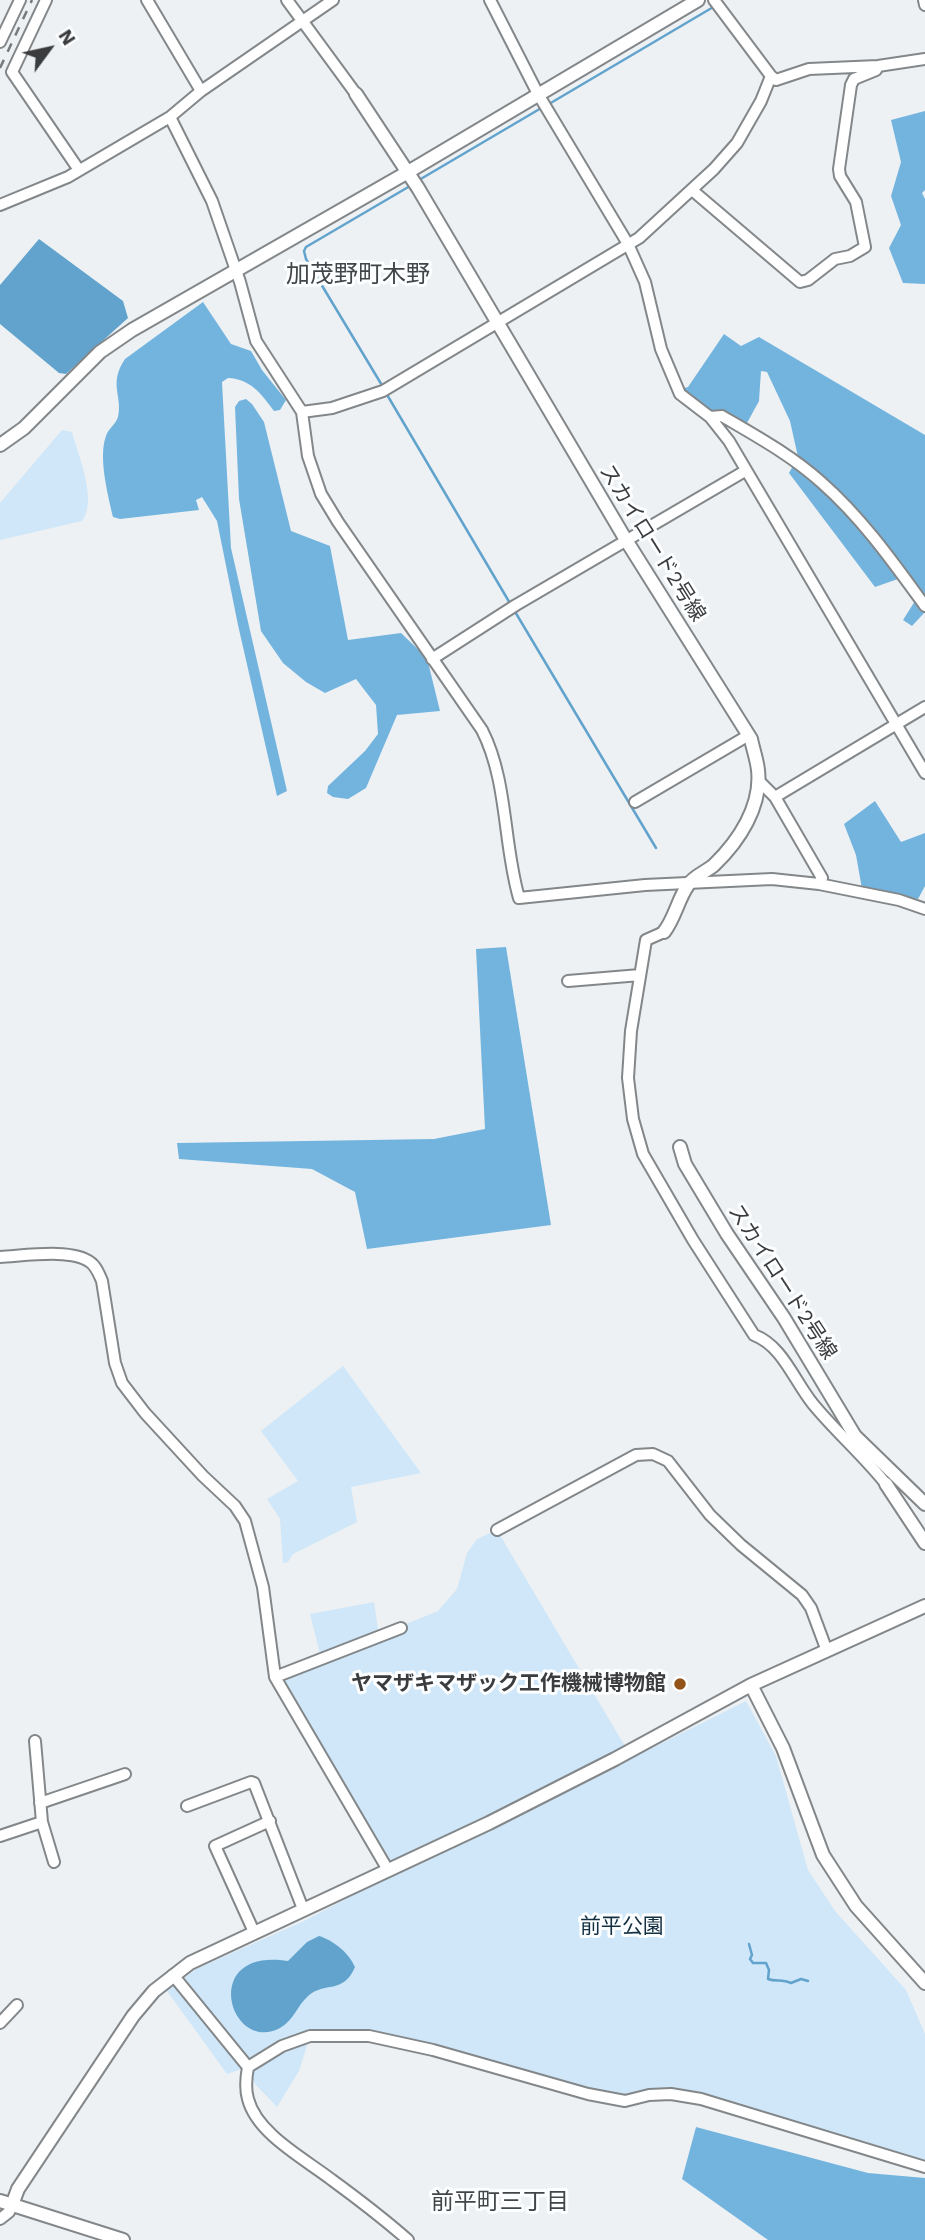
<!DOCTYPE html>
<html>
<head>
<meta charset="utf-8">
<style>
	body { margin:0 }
	#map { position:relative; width:925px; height:2240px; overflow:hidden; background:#edf1f4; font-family:"Work Sans",sans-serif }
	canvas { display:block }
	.north { position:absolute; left:14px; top:14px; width:70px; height:70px; -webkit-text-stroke:5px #fdfeff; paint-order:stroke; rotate:57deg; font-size:19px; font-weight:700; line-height:28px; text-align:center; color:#3a3c3d }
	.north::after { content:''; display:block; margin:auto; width:24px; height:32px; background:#3a3c3d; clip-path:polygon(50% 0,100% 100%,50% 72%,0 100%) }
</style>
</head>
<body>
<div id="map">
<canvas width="925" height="2240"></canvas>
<div class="north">N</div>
</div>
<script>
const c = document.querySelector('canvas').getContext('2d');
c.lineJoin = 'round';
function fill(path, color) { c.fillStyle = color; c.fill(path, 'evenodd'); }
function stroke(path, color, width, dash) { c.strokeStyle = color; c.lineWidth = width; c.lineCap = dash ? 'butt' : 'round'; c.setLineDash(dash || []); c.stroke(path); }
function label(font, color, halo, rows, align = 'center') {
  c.font = font + ' "Work Sans","Noto Sans JP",sans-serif'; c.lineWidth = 6; c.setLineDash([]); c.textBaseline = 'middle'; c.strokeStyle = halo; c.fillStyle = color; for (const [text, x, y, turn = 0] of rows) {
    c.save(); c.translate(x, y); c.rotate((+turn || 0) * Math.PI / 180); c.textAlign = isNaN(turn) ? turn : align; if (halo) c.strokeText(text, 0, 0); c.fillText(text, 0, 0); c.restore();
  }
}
const green = new Path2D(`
	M 62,430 L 72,432 C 78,455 98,501 82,521 L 0,540 L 0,503 Z
	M 343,1366 L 421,1473 L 351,1487 L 357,1522 L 293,1554 L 288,1562 L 283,1563 L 280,1519 L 267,1499 L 298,1481 L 261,1431 Z
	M 497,1530 L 632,1758 L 746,1701 L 776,1756 L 808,1870 L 835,1911 L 906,1990 L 925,2034 L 925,2166 L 671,2094 L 625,2101 L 369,2036 L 310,2036 L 299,2071 L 277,2107 L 255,2084 L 248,2067 L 227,2074 L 167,1991 L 196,1969 L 306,1920 L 395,1873 L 275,1677 L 378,1635 L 320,1654 L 310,1614 L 374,1602 L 379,1635 L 438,1611 L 457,1589 L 467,1553 L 477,1539 Z`);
const forest = new Path2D(`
	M 925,111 L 925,190 L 922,193 L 925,199 L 925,284 L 903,283 L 889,248 L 901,225 L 891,196 L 901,162 L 891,120 Z
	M 203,302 L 231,344 L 251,351 L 262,370 L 286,400 L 280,410 L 274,411 C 261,394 251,379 228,378 L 222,382 L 231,548 L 287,791 L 277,796 L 238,625 L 217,521 L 202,497 L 196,500 L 199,510 L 120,519 L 113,517 C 108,495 98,457 106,436 C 108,429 116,424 118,417 C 123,396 108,384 125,359 Z
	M 724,334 L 741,346 L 759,337 L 925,435 L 925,612 L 912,626 L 903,620 L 915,601 L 898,579 L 875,587 L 789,473 L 798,457 L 790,421 L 767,372 L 761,371 L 759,401 L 747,423 L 723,410 L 711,413 L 681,389 L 688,387 Z
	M 246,399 L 252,404 L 264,422 L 291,531 L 330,546 L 348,640 L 401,633 L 427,658 L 440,711 L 397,715 L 366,788 L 348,799 L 333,797 L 327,793 L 328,786 L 365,751 L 378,734 L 376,705 L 356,679 L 325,693 L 306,682 L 283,663 L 261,631 L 239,499 L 235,407 L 239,401 Z
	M 875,801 L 901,842 L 925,833 L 925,886 L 918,899 L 862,889 L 856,855 L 844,824 Z
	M 506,947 L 551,1225 L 367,1249 L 355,1192 L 312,1169 L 179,1159 L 177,1143 L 434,1139 L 485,1129 L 476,949 Z
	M 696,2127 L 868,2173 L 925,2178 L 925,2240 L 768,2240 L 682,2179 Z`);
const water = new Path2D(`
	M 39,239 L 123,301 L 128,318 L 66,374 L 59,373 L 0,324 L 0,285 Z
	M 319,1936 C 333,1940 349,1953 355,1967 C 343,1995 325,1981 308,1996 C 297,2006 294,2020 280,2028 C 230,2055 198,1947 288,1961 L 307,1942 Z`);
const stream = new Path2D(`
	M 549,104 L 715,6
	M 419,180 L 543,107
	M 383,387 L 306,259 L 304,251 L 306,247 L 410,186
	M 386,393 L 511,605
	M 514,610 L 656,848
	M 749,1944 L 752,1955 L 750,1959 L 753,1963 L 766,1963 L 769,1970 L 768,1979 C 776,1982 782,1979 791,1983 L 801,1979 L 808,1981`);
const minor = new Path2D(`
	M 46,0 L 12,72 L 79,170
	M 147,0 L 201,91
	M 287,0 L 356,94
	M 490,0 L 538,94 L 628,244 L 645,282 L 661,349 L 680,394 L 710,417 L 729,441 L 925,773
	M 714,0 L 771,76 L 776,80 L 809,69 L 878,66 L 925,59
	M 924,0 L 925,5
	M 0,42 L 20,0
	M 170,117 L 212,201 L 240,282 L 256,341 L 302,412 L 308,456 L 321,494 L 338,522 L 482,730 C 508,781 503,843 519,898 L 645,885 L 772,879 L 819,884 L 822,878 L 775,797 L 758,780
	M 692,190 L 800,282 L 808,280 L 835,259 L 850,256 L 865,247 L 856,202 L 840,176 L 839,169 L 851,85 L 854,79 L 876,70 L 878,66
	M 0,205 L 68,177 L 170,117 L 201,91 L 333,0
	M 302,412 L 332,408 L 383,391 L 639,238 L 714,169 L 737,143 L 761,101 L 771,76
	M 710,417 L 722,416 C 756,436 791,455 821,482 C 862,518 893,562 925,606
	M 432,659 L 516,605 L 745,471
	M 775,797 L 925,707
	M 635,802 L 749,735
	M 819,884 L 899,900 L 925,909
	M 664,932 L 646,940 L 631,1031 L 628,1078 L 633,1119 L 643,1154 L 693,1240 L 754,1335 C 783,1346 794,1381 813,1404 C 836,1432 864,1456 886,1484
	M 568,981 L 640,975
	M 0,1257 C 23,1256 72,1248 90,1262 C 96,1266 99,1274 102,1281 L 115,1363 L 122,1383 L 145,1413 L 203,1476 L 235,1506 L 245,1521 L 263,1587 L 275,1677 L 388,1870
	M 497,1530 L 636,1455 L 653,1454 L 668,1461 L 710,1515 L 741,1545 L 802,1595 L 811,1608 L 827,1651
	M 275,1677 L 401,1628
	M 35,1741 L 42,1822 L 54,1862
	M 40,1803 L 125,1774
	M 187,1806 L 251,1782 L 254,1783 L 303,1909
	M 0,1836 L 42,1822
	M 254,1932 L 215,1846 L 270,1821
	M 173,1975 L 248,2067 C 246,2078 245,2089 248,2099 C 257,2134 305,2159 332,2180 C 358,2199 384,2219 408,2240
	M 0,2023 L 17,2005
	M 248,2067 L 282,2046 L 310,2036 L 369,2036 L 433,2050 L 588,2094 L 625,2101 L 649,2095 L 671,2094 L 701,2099 L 925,2167
	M 0,2219 L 9,2212 L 12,2205`);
const tertiary = new Path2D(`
	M 356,94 L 418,188 L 626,540 L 751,739 C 753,749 757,760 758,770 C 762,806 739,841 714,865 C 706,872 694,876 688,885 C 678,899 675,918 664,932
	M 0,445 L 24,428 L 100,352 L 132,330 L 408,172 L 698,0
	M 680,1147 L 685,1164 L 727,1234 L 784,1318 L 855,1436 L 925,1504
	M 886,1484 L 925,1543
	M 751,1685 L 783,1748 L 823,1855 L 856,1906 L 925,1983
	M 0,2201 L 123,2240
	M 12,2205 L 18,2189 L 133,2016 L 154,1991 L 190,1963 L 489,1823 L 615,1759 L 751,1685 L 925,1606`);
const rail = new Path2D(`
	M 0,68 L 32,0`);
const markers = [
	[680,1684,7,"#925419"]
];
const streetNames = [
	["スカイロード2号線",652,543,58],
	["スカイロード2号線",782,1282,57]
];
const poiNames = [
	["ヤマザキマザック工作機械博物館",666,1684]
];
const parkNames = [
	["前平公園",622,1927]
];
const neighbourhoodNames = [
	["前平町三丁目",500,2202]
];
const quarterNames = [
	["加茂野町木野",358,275]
];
fill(green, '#cfe7f8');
fill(forest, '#73b4df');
fill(water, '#62a3cd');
stroke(stream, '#62a3cd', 2.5);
stroke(minor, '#838789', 14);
stroke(tertiary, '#838789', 16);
stroke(minor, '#fff', 10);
stroke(tertiary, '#fff', 12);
stroke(rail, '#77797b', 2.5, [9, 9]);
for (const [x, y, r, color] of markers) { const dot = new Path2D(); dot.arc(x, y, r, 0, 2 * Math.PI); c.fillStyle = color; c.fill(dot); stroke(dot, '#fdfeff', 2.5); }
label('21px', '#3a3c3d', '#fdfeff', streetNames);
label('bold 21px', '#3a3c3d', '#fdfeff', poiNames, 'right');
label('21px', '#133043', '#fdfeff', parkNames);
label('23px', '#424648', '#fdfeff', neighbourhoodNames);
label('24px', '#424648', '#fdfeff', quarterNames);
</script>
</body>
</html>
